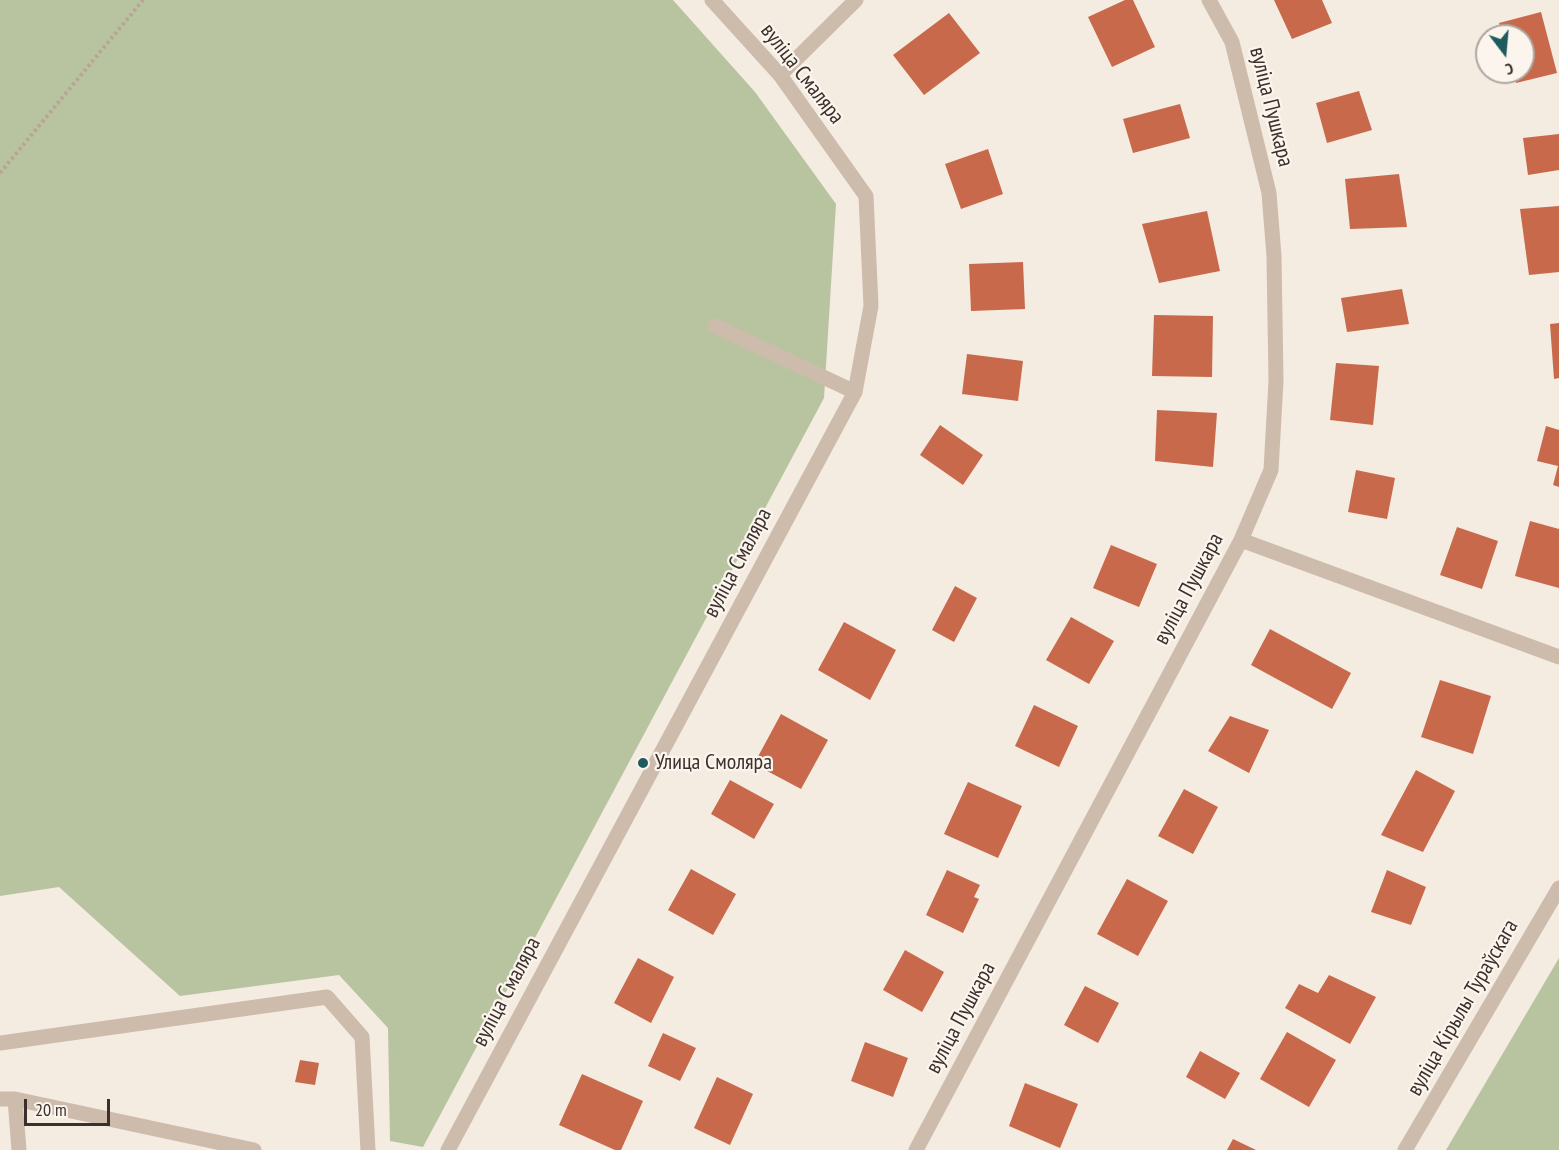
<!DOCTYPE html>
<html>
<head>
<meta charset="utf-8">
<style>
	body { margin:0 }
	#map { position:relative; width:1559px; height:1150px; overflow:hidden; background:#f4ebe1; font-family:"PT Sans Narrow",sans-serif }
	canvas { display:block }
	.north { position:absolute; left:1475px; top:24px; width:60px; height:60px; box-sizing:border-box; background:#fbf5ee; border:2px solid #aea6a0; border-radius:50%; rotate:164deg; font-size:16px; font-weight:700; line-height:24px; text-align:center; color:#3b302b }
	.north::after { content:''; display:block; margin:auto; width:21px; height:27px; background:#1f5a5e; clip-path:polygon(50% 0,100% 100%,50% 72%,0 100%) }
	.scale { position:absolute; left:24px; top:1099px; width:86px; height:27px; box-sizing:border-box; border:3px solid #3b302b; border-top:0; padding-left:8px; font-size:18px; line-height:21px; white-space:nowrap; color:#3b302b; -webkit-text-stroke:4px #fbf5ee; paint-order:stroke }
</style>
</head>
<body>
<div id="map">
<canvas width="1559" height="1150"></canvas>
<div class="north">С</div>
<div class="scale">20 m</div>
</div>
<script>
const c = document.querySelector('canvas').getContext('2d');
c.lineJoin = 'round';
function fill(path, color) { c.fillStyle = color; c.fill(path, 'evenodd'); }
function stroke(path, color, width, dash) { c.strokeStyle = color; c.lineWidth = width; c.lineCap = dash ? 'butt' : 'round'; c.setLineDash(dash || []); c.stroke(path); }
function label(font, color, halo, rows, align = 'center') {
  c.font = font + ' "PT Sans Narrow",sans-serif'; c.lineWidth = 4.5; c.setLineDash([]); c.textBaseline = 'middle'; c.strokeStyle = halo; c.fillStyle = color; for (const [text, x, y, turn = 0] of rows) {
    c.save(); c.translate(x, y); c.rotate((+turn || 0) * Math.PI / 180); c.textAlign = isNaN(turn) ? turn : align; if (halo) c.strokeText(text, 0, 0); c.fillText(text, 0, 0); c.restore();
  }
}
const green = new Path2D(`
	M 0,0 L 673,0 L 755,92 L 836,204 L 824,398 L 423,1147 L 390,1141 L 388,1028 L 339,975 L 180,996 L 59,887 L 0,896 Z
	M 1559,958 L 1559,1150 L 1446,1150 Z`);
const building = new Path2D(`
	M 1125,0 L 1133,0 L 1155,47 L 1112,67 L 1088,17 Z
	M 1274,0 L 1322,0 L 1332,23 L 1292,39 Z
	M 1541,12 L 1557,73 L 1516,83 L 1513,72 L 1523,72 L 1523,36 L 1503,36 L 1499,23 Z
	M 949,13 L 980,53 L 924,95 L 893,55 Z
	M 1359,91 L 1372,130 L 1327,143 L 1316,103 Z
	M 1180,104 L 1190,138 L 1133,153 L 1123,119 Z
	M 1559,134 L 1559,170 L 1528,175 L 1523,138 Z
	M 988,149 L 1003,194 L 961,209 L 945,164 Z
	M 1399,174 L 1407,227 L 1350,229 L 1345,179 Z
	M 1559,206 L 1559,272 L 1529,275 L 1520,209 Z
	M 1207,211 L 1220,271 L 1159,283 L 1142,224 Z
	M 1023,262 L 1025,309 L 971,311 L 969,264 Z
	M 1402,289 L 1409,324 L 1347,332 L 1341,298 Z
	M 1154,315 L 1213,316 L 1212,377 L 1152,376 Z
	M 1559,323 L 1559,378 L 1554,379 L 1550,324 Z
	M 967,354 L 1023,361 L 1018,401 L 962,394 Z
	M 1336,363 L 1379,366 L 1373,425 L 1330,420 Z
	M 1157,410 L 1217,413 L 1213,467 L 1155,461 Z
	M 940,425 L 983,455 L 963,485 L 920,455 Z
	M 1546,426 L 1559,430 L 1559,487 L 1553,485 L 1558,466 L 1537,461 Z
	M 1356,470 L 1395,478 L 1387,519 L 1348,512 Z
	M 1530,521 L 1559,529 L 1559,588 L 1515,576 Z
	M 1457,527 L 1498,541 L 1482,589 L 1440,575 Z
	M 1111,545 L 1157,564 L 1139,607 L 1093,588 Z
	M 955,586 L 977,598 L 954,642 L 932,630 Z
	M 1071,617 L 1114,641 L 1089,684 L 1046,660 Z
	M 844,622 L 896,650 L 870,700 L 818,670 Z
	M 1270,629 L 1351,673 L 1332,709 L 1251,665 Z
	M 1440,680 L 1491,696 L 1473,754 L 1421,737 Z
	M 1034,705 L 1078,726 L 1059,767 L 1015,746 Z
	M 781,714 L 828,740 L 801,789 L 754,764 Z
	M 1230,716 L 1269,730 L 1249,773 L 1208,751 Z
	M 1416,770 L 1455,791 L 1423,852 L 1381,835 Z
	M 730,780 L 774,804 L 754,839 L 711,814 Z
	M 968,782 L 1022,806 L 998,858 L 944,834 Z
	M 1184,789 L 1218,807 L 1193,854 L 1158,836 Z
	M 691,869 L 736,894 L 713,935 L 668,910 Z
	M 947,870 L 980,885 L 974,897 L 979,899 L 963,933 L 926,915 Z
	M 1387,870 L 1426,887 L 1411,925 L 1371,912 Z
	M 1127,879 L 1168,901 L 1138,956 L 1097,934 Z
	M 905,950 L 944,972 L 922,1012 L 883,990 Z
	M 638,958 L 674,977 L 651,1023 L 614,1003 Z
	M 1329,975 L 1376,997 L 1350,1044 L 1285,1008 L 1299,984 L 1318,993 Z
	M 1085,986 L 1119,1003 L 1098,1043 L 1064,1025 Z
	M 1287,1032 L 1336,1060 L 1309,1107 L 1260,1079 Z
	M 663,1033 L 696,1048 L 680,1081 L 648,1066 Z
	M 865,1042 L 908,1058 L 893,1097 L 851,1081 Z
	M 1200,1051 L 1240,1073 L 1225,1099 L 1186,1077 Z
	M 300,1060 L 319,1063 L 315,1085 L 295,1082 Z
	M 582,1074 L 643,1101 L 621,1150 L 615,1150 L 559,1125 Z
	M 717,1077 L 753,1094 L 730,1145 L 694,1128 Z
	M 1025,1083 L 1078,1104 L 1060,1148 L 1009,1126 Z
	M 1233,1139 L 1256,1150 L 1227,1150 Z`);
const path = new Path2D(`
	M 0,173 L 143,0`);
const lane = new Path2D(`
	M 715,326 L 855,392
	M 0,1043 L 327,997 L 362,1037 L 368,1150`);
const street = new Path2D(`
	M 780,75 L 856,0
	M 1241,540 L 1559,657
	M 0,1099 L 15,1099 L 254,1150
	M 15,1099 L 19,1150
	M 448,1150 L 855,392 L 871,306 L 866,196 L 780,75 L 712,0
	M 916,1150 L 1241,540 L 1271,470 L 1276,381 L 1274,256 L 1269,193 L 1232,42 L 1209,0
	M 1405,1150 L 1559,888`);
const markers = [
	[643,763,6,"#1f5a5e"]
];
const streetNames = [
	["вуліца Смаляра",802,74,52],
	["вуліца Пушкара",1271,107,76],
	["вуліца Смаляра",738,563,-62],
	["вуліца Пушкара",1189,589,-62],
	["вуліца Смаляра",507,992,-62],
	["вуліца Кірылы Тураўскага",1463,1008,-60],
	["вуліца Пушкара",961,1018,-62]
];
const poiNames = [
	["Улица Смоляра",655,763]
];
fill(green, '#b8c4a0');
fill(building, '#c8694b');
stroke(path, '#b9a596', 4, [3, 3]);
stroke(lane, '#cdbbac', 15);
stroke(street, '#cdbbac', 15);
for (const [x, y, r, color] of markers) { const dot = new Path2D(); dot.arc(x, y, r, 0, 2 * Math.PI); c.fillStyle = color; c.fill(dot); stroke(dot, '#fbf5ee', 2); }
label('22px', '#3b302b', '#fbf5ee', streetNames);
label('22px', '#3b302b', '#fbf5ee', poiNames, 'left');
</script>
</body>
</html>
